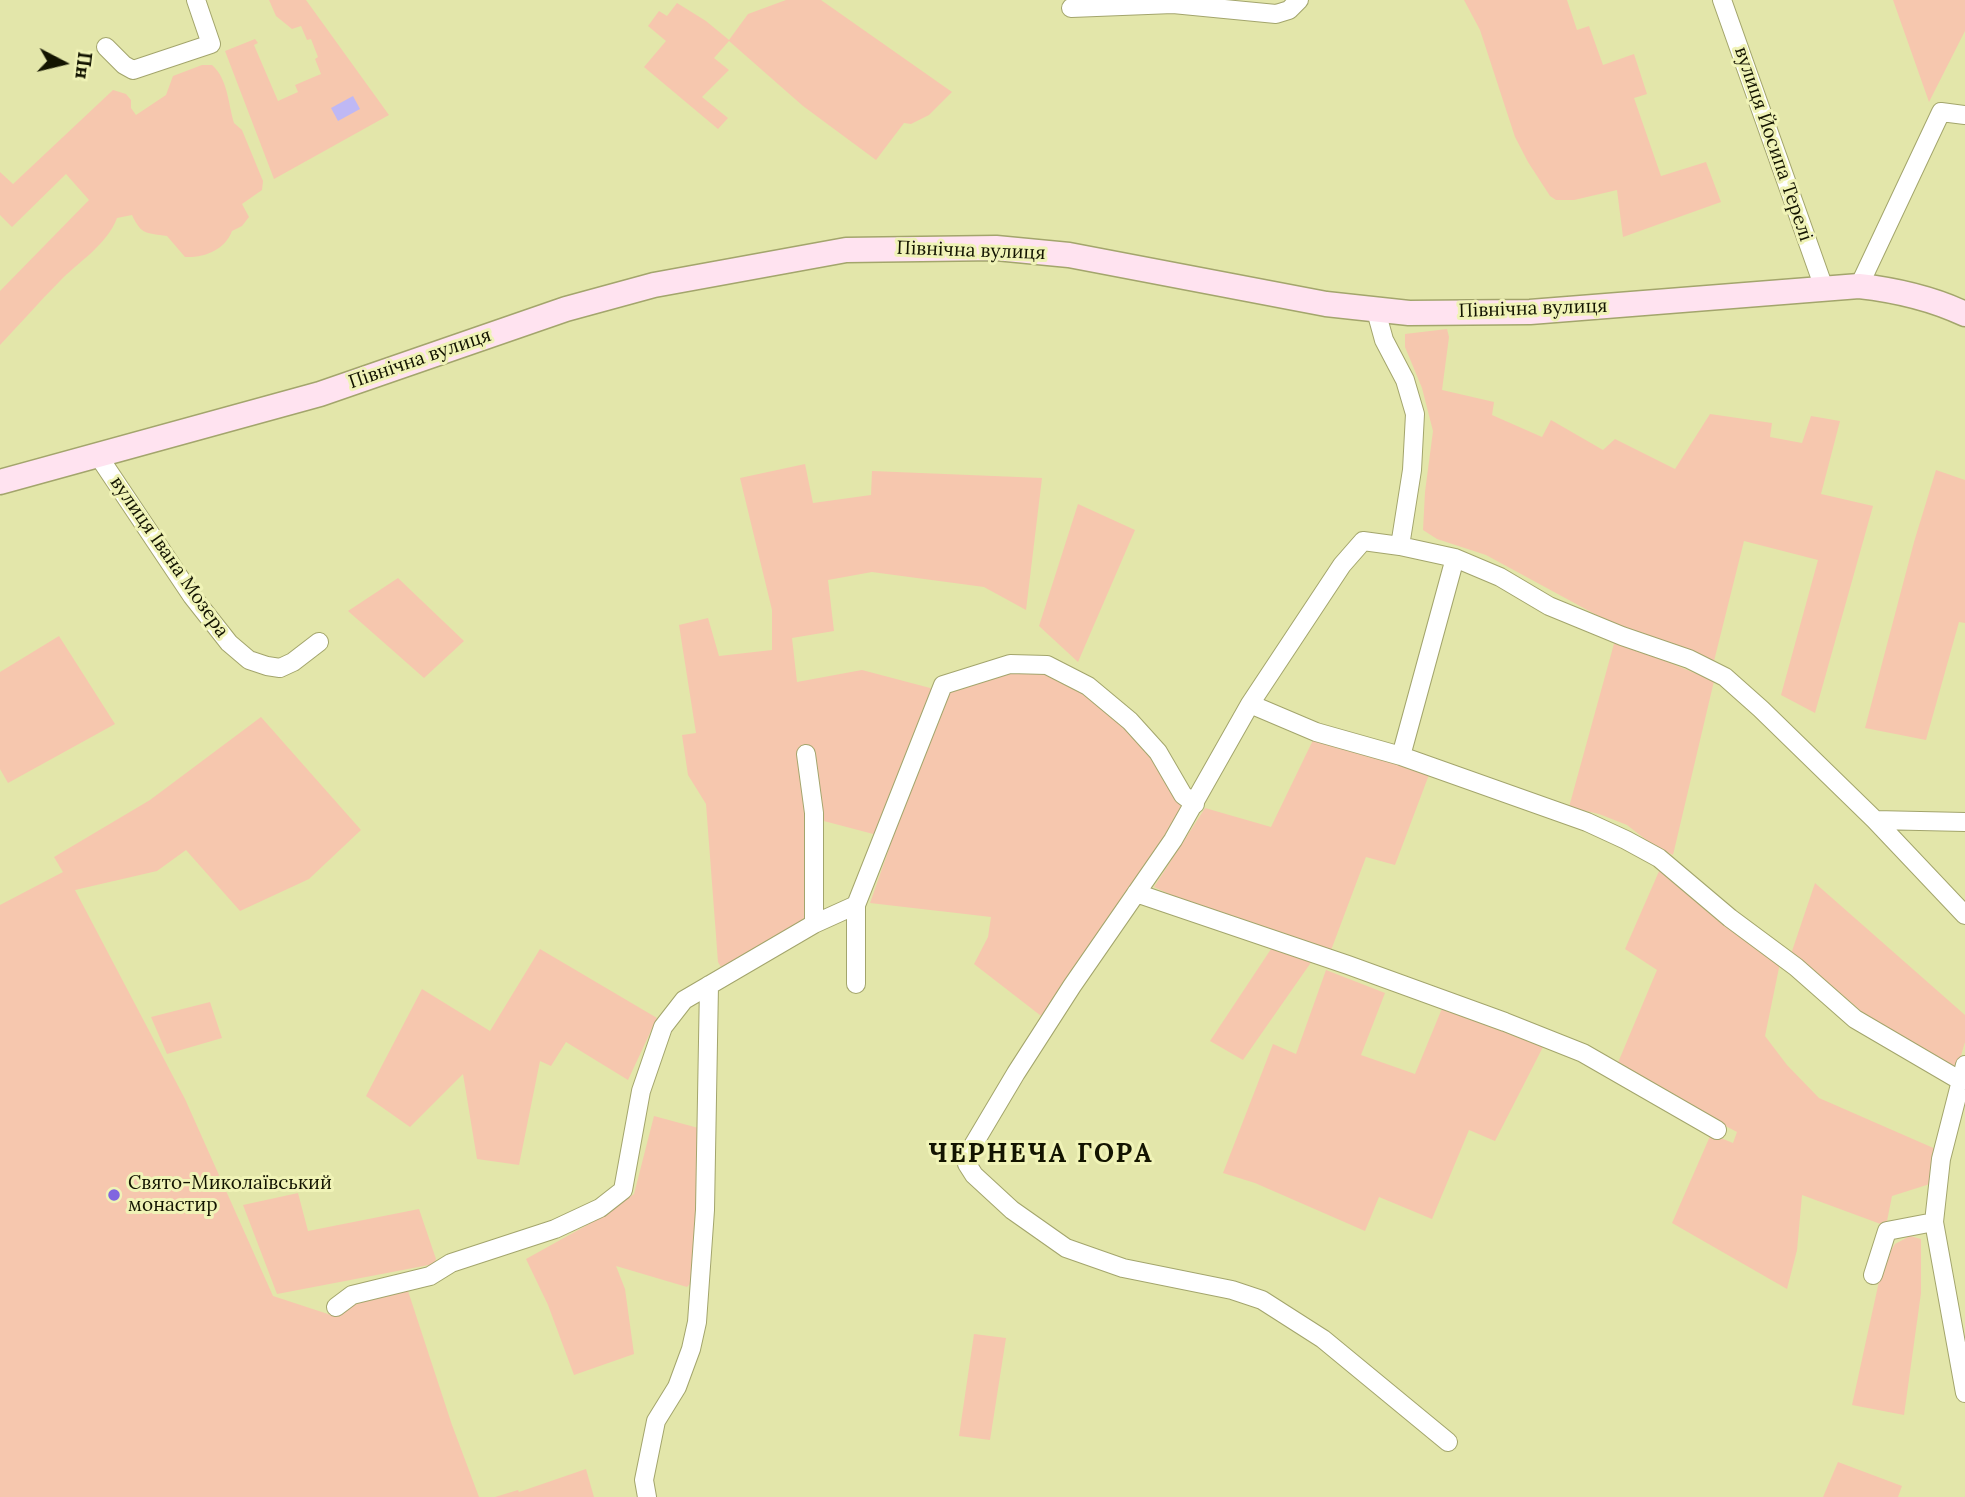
<!DOCTYPE html>
<html>
<head>
<meta charset="utf-8">
<style>
	body { margin:0 }
	#map { position:relative; width:1965px; height:1497px; overflow:hidden; background:#e3e6aa; font-family:Lora,serif }
	canvas { display:block }
	.north { position:absolute; left:28px; top:28px; width:70px; height:70px; -webkit-text-stroke:5px #f0f3b7; paint-order:stroke; rotate:97deg; font-size:19px; font-weight:700; line-height:28px; text-align:center; color:#131401 }
	.north::after { content:''; display:block; margin:auto; width:24px; height:32px; background:#131401; clip-path:polygon(50% 0,100% 100%,50% 72%,0 100%) }
</style>
</head>
<body>
<div id="map">
<canvas width="1965" height="1497"></canvas>
<div class="north">Пн</div>
</div>
<script>
const c = document.querySelector('canvas').getContext('2d');
c.lineJoin = 'round';
function fill(path, color) { c.fillStyle = color; c.fill(path, 'evenodd'); }
function stroke(path, color, width, dash) { c.strokeStyle = color; c.lineWidth = width; c.lineCap = dash ? 'butt' : 'round'; c.setLineDash(dash || []); c.stroke(path); }
function label(font, color, halo, rows, align = 'center') {
  c.font = font + ' Lora,serif'; c.lineWidth = 6; c.setLineDash([]); c.textBaseline = 'middle'; c.strokeStyle = halo; c.fillStyle = color; for (const [text, x, y, turn = 0] of rows) {
    c.save(); c.translate(x, y); c.rotate((+turn || 0) * Math.PI / 180); c.textAlign = isNaN(turn) ? turn : align; if (halo) c.strokeText(text, 0, 0); c.fillText(text, 0, 0); c.restore();
  }
}
const green = new Path2D(`
	M 269,0 L 306,0 L 389,115 L 274,179 L 225,51 L 255,39 L 258,43 L 254,45 L 278,101 L 298,92 L 295,85 L 321,74 L 315,59 L 318,57 L 311,39 L 307,40 L 301,26 L 292,29 L 276,16 Z
	M 786,0 L 821,0 L 952,92 L 929,115 L 911,124 L 904,123 L 876,160 L 803,106 L 729,41 L 714,58 L 729,70 L 702,97 L 728,118 L 718,129 L 644,67 L 666,41 L 648,26 L 659,11 L 667,16 L 677,3 L 706,21 L 729,40 L 748,14 Z
	M 1464,0 L 1567,0 L 1577,30 L 1589,26 L 1603,65 L 1634,54 L 1647,94 L 1634,98 L 1661,176 L 1706,162 L 1721,202 L 1623,237 L 1617,190 L 1574,200 L 1556,200 L 1550,196 L 1528,162 L 1515,137 L 1480,30 Z
	M 1893,0 L 1965,0 L 1965,31 L 1929,102 Z
	M 202,65 L 212,65 C 228,79 228,103 234,123 L 242,130 L 263,181 L 262,190 L 242,204 L 249,217 L 242,226 L 232,231 C 225,250 204,258 185,257 L 167,236 C 147,233 141,235 132,215 L 117,218 C 107,245 78,262 59,282 C 39,302 20,324 0,345 L 0,291 L 89,200 L 66,174 L 12,227 L 0,215 L 0,172 L 13,184 L 113,90 L 126,94 L 131,100 L 131,108 L 136,115 L 166,95 L 173,76 Z
	M 1447,329 L 1449,337 L 1442,390 L 1494,402 L 1492,415 L 1542,437 L 1551,420 L 1603,450 L 1615,439 L 1675,469 L 1710,414 L 1772,423 L 1770,437 L 1802,443 L 1811,416 L 1840,421 L 1821,494 L 1873,506 L 1815,713 L 1781,695 L 1818,560 L 1744,541 L 1714,661 L 1613,624 L 1486,555 L 1437,539 L 1423,530 L 1425,492 L 1433,431 L 1422,388 L 1405,347 L 1405,334 Z
	M 805,464 L 813,503 L 871,495 L 872,471 L 1042,478 L 1026,610 L 984,587 L 872,572 L 828,580 L 834,631 L 792,638 L 797,682 L 862,670 L 934,689 L 877,835 L 820,820 L 809,809 L 808,918 L 722,969 L 718,962 L 706,804 L 688,775 L 682,735 L 696,733 L 679,625 L 708,618 L 719,656 L 772,650 L 772,610 L 740,478 Z
	M 1936,470 L 1965,480 L 1965,623 L 1959,622 L 1926,740 L 1865,728 L 1914,542 Z
	M 1078,504 L 1135,530 L 1078,662 L 1039,626 Z
	M 398,578 L 464,641 L 424,678 L 348,611 Z
	M 59,636 L 115,724 L 8,783 L 0,769 L 0,672 Z
	M 1615,640 L 1714,681 L 1673,855 L 1654,846 L 1627,825 L 1599,814 L 1569,807 Z
	M 1011,670 L 1045,671 L 1085,691 L 1137,736 L 1176,795 L 1182,808 L 1179,817 L 1143,867 L 1045,1019 L 974,964 L 988,937 L 991,917 L 870,903 L 921,757 L 951,691 Z
	M 261,717 L 361,830 L 309,879 L 240,911 L 186,850 L 157,871 L 75,890 L 185,1099 L 273,1296 L 331,1315 L 336,1307 L 402,1283 L 408,1291 L 452,1425 L 479,1497 L 0,1497 L 0,905 L 63,872 L 54,857 L 150,800 Z
	M 1314,738 L 1430,772 L 1395,865 L 1366,857 L 1330,953 L 1180,899 L 1154,887 L 1205,808 L 1271,827 Z
	M 1660,869 L 1780,963 L 1765,1036 L 1787,1065 L 1819,1098 L 1938,1150 L 1933,1183 L 1892,1196 L 1886,1226 L 1802,1195 L 1797,1250 L 1787,1289 L 1672,1223 L 1711,1134 L 1733,1143 L 1737,1132 L 1680,1102 L 1617,1065 L 1657,970 L 1625,949 Z
	M 1815,883 L 1965,1015 L 1965,1042 L 1958,1066 L 1952,1069 L 1882,1029 L 1839,992 L 1790,957 Z
	M 1273,946 L 1312,961 L 1243,1060 L 1210,1041 Z
	M 540,949 L 657,1018 L 628,1080 L 566,1042 L 551,1066 L 540,1061 L 519,1165 L 477,1159 L 463,1074 L 410,1127 L 366,1096 L 422,989 L 490,1031 Z
	M 1326,970 L 1385,993 L 1361,1055 L 1415,1074 L 1443,1006 L 1544,1045 L 1495,1141 L 1469,1130 L 1432,1219 L 1379,1197 L 1365,1231 L 1255,1183 L 1223,1173 L 1273,1044 L 1296,1054 Z
	M 210,1002 L 222,1038 L 167,1054 L 151,1017 Z
	M 654,1116 L 702,1129 L 691,1283 L 687,1287 L 616,1266 L 625,1289 L 634,1354 L 574,1375 L 548,1305 L 526,1259 L 598,1219 L 634,1194 Z
	M 298,1193 L 308,1231 L 419,1209 L 436,1259 L 434,1264 L 277,1294 L 243,1205 Z
	M 1910,1236 L 1921,1239 L 1921,1293 L 1904,1415 L 1852,1405 L 1883,1263 L 1895,1244 Z
	M 974,1334 L 1006,1338 L 990,1440 L 959,1436 Z
	M 1838,1462 L 1902,1486 L 1898,1497 L 1823,1497 Z
	M 586,1469 L 594,1497 L 495,1497 L 518,1490 L 519,1492 Z`);
const water = new Path2D(`
	M 353,96 L 360,109 L 338,121 L 331,108 Z`);
const street = new Path2D(`
	M 1722,0 L 1824,288
	M 1071,8 L 1173,4 L 1276,14 L 1289,10 L 1299,0
	M 106,47 L 124,65 L 133,70 L 211,44 L 196,0
	M 1859,286 L 1941,112 L 1965,115
	M 1376,311 L 1384,340 L 1405,380 L 1415,414 L 1412,470 L 1400,546 L 1455,558 L 1500,577 L 1549,606 L 1622,636 L 1689,659 L 1725,677 L 1761,709 L 1875,820 L 1965,915
	M 97,454 L 192,596 L 229,643 L 249,660 L 267,666 L 280,668 L 293,662 L 319,642
	M 1400,546 L 1363,541 L 1342,565 L 1250,704 L 1173,840 L 1072,986 L 1016,1073 L 972,1147 L 967,1164 L 974,1175 L 1012,1210 L 1066,1248 L 1123,1268 L 1232,1290 L 1262,1300 L 1323,1339 L 1448,1442
	M 1250,704 L 1316,732 L 1401,756 L 1587,822 L 1626,840 L 1659,858 L 1730,918 L 1796,967 L 1855,1019 L 1961,1081
	M 806,754 L 814,813 L 814,924
	M 1401,756 L 1455,558
	M 1875,820 L 1965,822
	M 1136,893 L 1348,965 L 1505,1022 L 1583,1053 L 1717,1130
	M 856,984 L 856,905 L 943,685 L 1010,664 L 1047,665 L 1088,686 L 1130,721 L 1158,752 L 1183,795 L 1195,804
	M 1965,1065 L 1941,1159 L 1934,1222 L 1965,1393
	M 1873,1275 L 1887,1231 L 1934,1222
	M 336,1307 L 352,1295 L 430,1276 L 451,1263 L 555,1229 L 600,1208 L 623,1190 L 641,1091 L 663,1027 L 684,1000 L 814,924 L 856,905
	M 647,1497 L 644,1480 L 656,1421 L 677,1387 L 691,1349 L 697,1322 L 705,1210 L 709,985`);
const secondary = new Path2D(`
	M 0,482 L 320,394 L 566,309 L 654,285 L 846,250 L 996,248 L 1069,255 L 1326,304 L 1409,313 L 1530,312 L 1859,286 C 1895,290 1931,298 1965,314`);
const markers = [
	[114,1195,7,"#8165e0"]
];
const streetNames = [
	["вулиця Йосипа Терелі",1773,144,71],
	["Північна вулиця",971,251,2],
	["Північна вулиця",1533,309,-2],
	["Північна вулиця",420,359,-19],
	["вулиця Івана Мозера",169,557,55]
];
const poiNames = [
	["Свято-Миколаївський",128,1184],
	["монастир",128,1206]
];
const districtNames = [
	["ЧЕРНЕЧА ГОРА",1041,1155]
];
fill(green, '#f6c7ae');
fill(water, '#bfb8f4');
stroke(street, '#a3a56c', 20);
stroke(secondary, '#a3a56c', 27);
stroke(street, '#fff', 18);
stroke(secondary, '#ffe3f0', 24);
for (const [x, y, r, color] of markers) { const dot = new Path2D(); dot.arc(x, y, r, 0, 2 * Math.PI); c.fillStyle = color; c.fill(dot); stroke(dot, '#f0f3b7', 2.5); }
label('19px', '#131401', '#f0f3b7', streetNames);
label('19px', '#131401', '#f0f3b7', poiNames, 'left');
c.letterSpacing = '2px';
label('bold 26px', '#131401', '#f0f3b7', districtNames);
c.letterSpacing = '0px';
</script>
</body>
</html>
